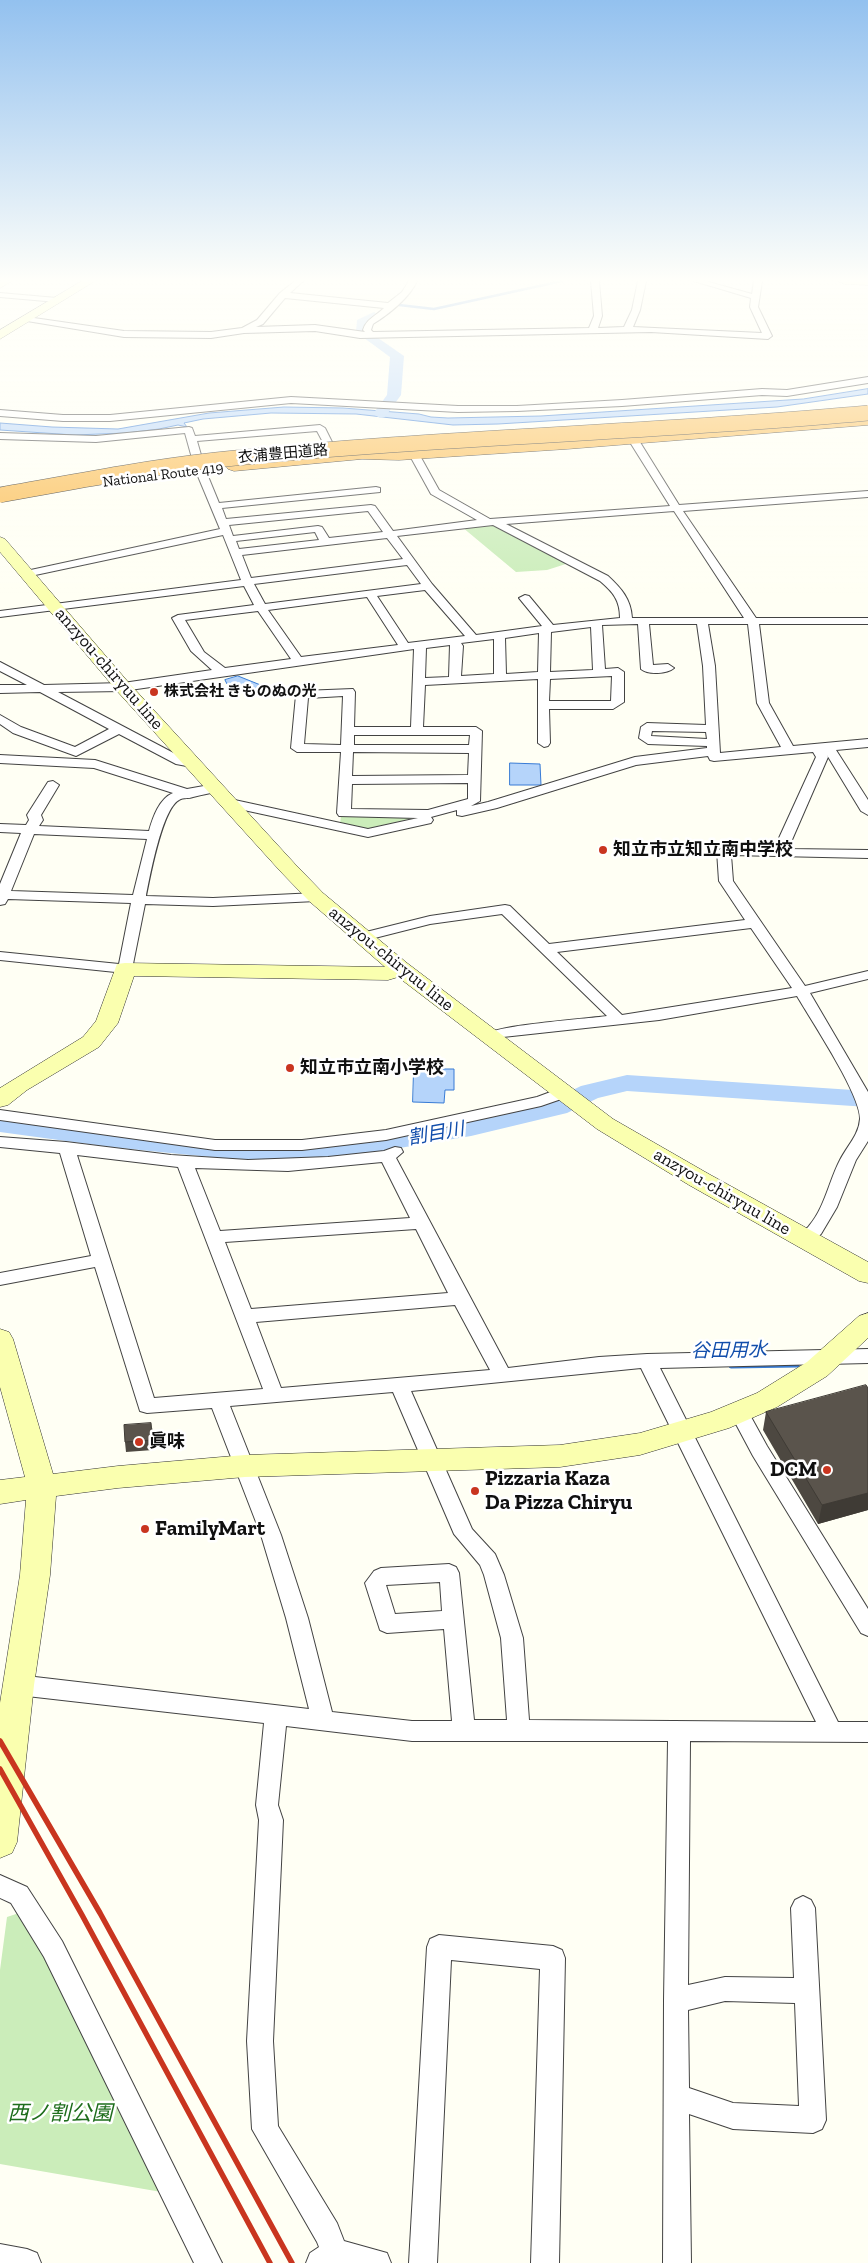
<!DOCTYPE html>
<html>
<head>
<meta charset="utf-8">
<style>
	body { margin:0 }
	canvas { display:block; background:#fffff4 }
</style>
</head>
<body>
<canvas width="868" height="2263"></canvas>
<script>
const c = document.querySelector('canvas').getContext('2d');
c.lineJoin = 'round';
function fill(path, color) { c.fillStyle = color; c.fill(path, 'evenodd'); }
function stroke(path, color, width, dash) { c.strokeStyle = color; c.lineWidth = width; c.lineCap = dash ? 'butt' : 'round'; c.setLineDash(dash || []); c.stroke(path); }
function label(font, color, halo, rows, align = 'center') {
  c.font = font + ' "Zilla Slab","Noto Sans JP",serif'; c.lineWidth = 5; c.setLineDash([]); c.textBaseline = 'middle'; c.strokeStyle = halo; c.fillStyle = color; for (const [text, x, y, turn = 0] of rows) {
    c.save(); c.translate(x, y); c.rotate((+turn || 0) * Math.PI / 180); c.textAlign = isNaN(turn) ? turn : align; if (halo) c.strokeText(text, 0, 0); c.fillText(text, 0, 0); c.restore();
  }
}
const green = new Path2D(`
	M 495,523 L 569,563 L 547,570 L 516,572 L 462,527 Z
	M 427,815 L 366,829 L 340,824 L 341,816 Z
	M 22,1912 L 167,2193 L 0,2164 L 0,1970 L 7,1917 Z`);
const water = new Path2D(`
	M 868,389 L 868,394 L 777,407 L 498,424 L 453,425 L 356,414 L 271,413 L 203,419 L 184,423 L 187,427 L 178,425 L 159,429 L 126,433 L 74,435 L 0,430 L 0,423 L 52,427 L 118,429 L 209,413 L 284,407 L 343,408 L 419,414 L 431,417 L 448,418 L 541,416 L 803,399 Z
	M 238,676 L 268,688 L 273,692 L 263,696 L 227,684 L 225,680 Z
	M 510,763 L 540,764 L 541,785 L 510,785 Z
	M 414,1069 L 454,1069 L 454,1090 L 445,1090 L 444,1103 L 413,1102 Z`);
const streamFar1 = new Path2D(`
	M 399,305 L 434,309 L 562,281`);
const stream = new Path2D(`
	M 731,1366 L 797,1365`);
const river = new Path2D(`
	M 374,312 L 380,316 L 368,325 L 368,331 L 404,356 L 401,395 L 385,417 L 380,418 L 373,414 L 387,395 L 390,357 L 356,332 L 357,320 Z
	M 627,1075 L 868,1091 L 868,1107 L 627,1091 L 598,1098 L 567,1113 L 471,1136 L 334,1159 L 288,1161 L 220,1158 L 110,1147 L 0,1132 L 0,1116 L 110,1131 L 220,1142 L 288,1145 L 334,1143 L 471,1120 L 550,1101 L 581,1086 Z`);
const street = new Path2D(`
	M 295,281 L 303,281 L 290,293 L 388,303 L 402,292 L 409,281 L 417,281 C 409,298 389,314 373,324 L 371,330 L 373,332 L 589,328 L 594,316 L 591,281 L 599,281 L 602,316 L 598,328 L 624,327 L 632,310 L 638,281 L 646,281 L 640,310 L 633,327 L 762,333 L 750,307 L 751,298 L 694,281 L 705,281 L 752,294 L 754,281 L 762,281 L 758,307 L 772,336 L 768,339 L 651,332 L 360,338 L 315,331 L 244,333 L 211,338 L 124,337 L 27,321 L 23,319 L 27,317 L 124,331 L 211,332 L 242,328 L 257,320 L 280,293 ZM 285,298 L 384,308 C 376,316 366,319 363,330 L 365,332 L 315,325 L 256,327 L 263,324 Z
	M 0,293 L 57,298 L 61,300 L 57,302 L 0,297 Z
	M 868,377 L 868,383 L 787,396 L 762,395 L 622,406 L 517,411 L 458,412 L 291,403 L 110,421 L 63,421 L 0,416 L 0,410 L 63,415 L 110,415 L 291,397 L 458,406 L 517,406 L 622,400 L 762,389 L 787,390 Z
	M 320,425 L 325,428 L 333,444 L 331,446 L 325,446 L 317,431 L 197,441 L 205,469 L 219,503 L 376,487 L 380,488 L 380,492 L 222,508 L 226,519 L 371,505 L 375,506 L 393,531 L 477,520 L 431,494 L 409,454 L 414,451 L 419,454 L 439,490 L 490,519 L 670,506 L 628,439 L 633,436 L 638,439 L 679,505 L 868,491 L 868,497 L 683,511 L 756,618 L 868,618 L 868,624 L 759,624 L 769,703 L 793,746 L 868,739 L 868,747 L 836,750 L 868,800 L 868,815 L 861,811 L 827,755 L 828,757 L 788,849 L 868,850 L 868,858 L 731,855 L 733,881 L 805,986 L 868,971 L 868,979 L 810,993 L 868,1092 L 868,1141 L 856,1160 L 837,1207 L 821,1234 L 810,1243 L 804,1245 L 798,1243 L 795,1239 C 799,1233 805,1231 809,1226 C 825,1207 829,1181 840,1160 C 847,1146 859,1135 860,1119 C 861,1095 811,1020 797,996 L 659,1020 L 503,1037 L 489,1042 L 484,1040 L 481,1037 C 489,1025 587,1019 607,1016 L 502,914 L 430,924 L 363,941 L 356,937 L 358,934 L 430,916 L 505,905 L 510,906 L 549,944 L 745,920 L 719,881 L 717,851 L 724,847 L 774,849 L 816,757 L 813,752 L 714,761 L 710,760 L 708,756 L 636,765 L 497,808 L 462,816 L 457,815 L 457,810 L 431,817 L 433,820 L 431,823 L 368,837 L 230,807 L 223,803 L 230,799 L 368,829 L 418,818 L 339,816 L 337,813 L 341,752 L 297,752 L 291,748 L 296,695 L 302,691 L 353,689 L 355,692 L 354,727 L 411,727 L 414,649 L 123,691 L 58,692 L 183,758 L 196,760 L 198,763 L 192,767 L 176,764 L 119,734 L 76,756 L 13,733 L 0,724 L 0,715 L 21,727 L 75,747 L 109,729 L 40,692 L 0,693 L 0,685 L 27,685 L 0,671 L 0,662 L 44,685 L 123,683 L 212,670 L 191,651 L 172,618 L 178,615 L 254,605 L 244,586 L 0,617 L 0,611 L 241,580 L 223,535 L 26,577 L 22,576 L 21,574 L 26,571 L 220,529 L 195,469 L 185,433 L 96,442 L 0,439 L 0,433 L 96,436 L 189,427 L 192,428 L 195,436 ZM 368,511 L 383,532 L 329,538 L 322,527 L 318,526 L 233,536 L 229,525 ZM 674,511 L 744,618 L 632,618 C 631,599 621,588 608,576 L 506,524 ZM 493,525 L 600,581 C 613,592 620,600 620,618 L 553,625 L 529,596 L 525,595 L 519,598 L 542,626 L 476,635 L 432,584 L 397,536 ZM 315,532 L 319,540 L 239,549 L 236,541 ZM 387,538 L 403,559 L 251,578 L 242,555 ZM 407,565 L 421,584 L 265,604 L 254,584 ZM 425,590 L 465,636 L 408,643 L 377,596 ZM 367,597 L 398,645 L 301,657 L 268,610 ZM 258,611 L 291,659 L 225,668 L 204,652 L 185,620 ZM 638,624 L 641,669 C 648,675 667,674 674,668 L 668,664 L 653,665 L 649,624 L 697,624 L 703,666 L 706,725 L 647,723 L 641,727 L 639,738 L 648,744 L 707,746 L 707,748 L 635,757 L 488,802 L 471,806 L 480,801 L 482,731 L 476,727 L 423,727 L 425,685 L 538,679 L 538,743 L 544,747 L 548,746 L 550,743 L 549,709 L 613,709 L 624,702 L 624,672 L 618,668 L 605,669 L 602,625 ZM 708,624 L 748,624 L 757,703 L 781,747 L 720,753 L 715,666 ZM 591,627 L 593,670 L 550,672 L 551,632 ZM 539,633 L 538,672 L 506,674 L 505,638 ZM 494,639 L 494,674 L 461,676 L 463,646 L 461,643 ZM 450,645 L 449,677 L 425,678 L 426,648 ZM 612,676 L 611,701 L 549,701 L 550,679 ZM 343,696 L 341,745 L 304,744 L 308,698 ZM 652,731 L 706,732 L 707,739 L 651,736 ZM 354,735 L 470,735 L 469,745 L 354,745 ZM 353,752 L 469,753 L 468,775 L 352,776 ZM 468,783 L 468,799 L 428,810 L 351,809 L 352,784 ZM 751,928 L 792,988 L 622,1015 L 557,952 Z
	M 0,755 L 95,760 L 187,789 L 215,784 L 220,785 L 221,788 L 220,791 C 211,793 201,795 193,797 C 188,799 184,797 179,800 C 162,809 150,876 146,896 L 213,898 L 316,893 L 323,897 L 316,901 L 213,906 L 145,904 L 132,969 L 125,973 L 0,960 L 0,952 L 119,964 L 131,903 L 8,899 L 5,904 L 0,905 L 0,884 L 21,833 L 0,832 L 0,824 L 26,825 L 29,820 L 27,815 L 48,782 L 53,781 L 59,785 L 41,815 L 43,820 L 39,826 L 149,831 C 153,817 159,799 173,793 L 94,768 L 0,763 ZM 34,834 L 147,839 L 133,895 L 11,891 Z
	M 564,1087 L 570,1088 L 572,1092 L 570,1096 L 541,1106 L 386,1140 L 302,1150 L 215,1150 L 0,1120 L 0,1110 L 215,1140 L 302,1140 L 386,1130 L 537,1097 Z
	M 0,1137 L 66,1142 L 171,1155 L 248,1160 L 328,1157 L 384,1151 L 395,1147 L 401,1148 L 403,1152 L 396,1158 L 508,1368 L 599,1357 L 647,1354 L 868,1349 L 868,1363 L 660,1368 L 838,1722 L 868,1722 L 868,1742 L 690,1741 L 688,1985 L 725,1977 L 794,1978 L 791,1908 L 795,1900 L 803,1896 L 811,1900 L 815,1908 L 826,2120 L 822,2129 L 813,2133 L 733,2129 L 689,2114 L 691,2263 L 663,2263 L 664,2000 L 668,1741 L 412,1741 L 286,1726 L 278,1805 L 283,1820 L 273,2041 L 278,2126 L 337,2223 L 344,2241 L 387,2253 L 391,2263 L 306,2263 L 310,2253 L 319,2247 L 317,2242 L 252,2129 L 247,2041 L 259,1820 L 256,1805 L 264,1723 L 18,1695 L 10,1692 L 7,1685 L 10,1678 L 18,1675 L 309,1709 L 286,1618 L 261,1535 L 212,1408 L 147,1413 L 140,1411 L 95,1267 L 0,1285 L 0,1273 L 91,1256 L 60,1153 L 0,1147 ZM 77,1155 L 178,1167 L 263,1389 L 154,1398 ZM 382,1162 L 410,1218 L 220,1231 L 195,1168 L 288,1171 ZM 416,1229 L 448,1293 L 251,1309 L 225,1242 ZM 455,1305 L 490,1370 L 281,1388 L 256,1322 ZM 641,1368 L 816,1722 L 529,1720 L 523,1638 L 504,1575 L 495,1554 L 472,1529 L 411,1391 ZM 393,1392 L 454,1534 L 480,1565 L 484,1575 L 501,1638 L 507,1720 L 474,1720 L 459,1573 L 456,1567 L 449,1564 L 381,1568 L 374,1571 L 365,1583 L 380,1630 L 387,1633 L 444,1629 L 452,1721 L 412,1721 L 332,1712 L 308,1618 L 281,1535 L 230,1406 ZM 440,1582 L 442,1611 L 395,1614 L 386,1585 ZM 725,2001 L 795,2003 L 799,2106 L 733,2103 L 689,2088 L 688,2010 Z
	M 738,1404 L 745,1406 L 767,1446 L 868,1609 L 868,1636 L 861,1633 L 753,1456 L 729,1411 L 731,1406 Z
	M 0,1875 L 27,1887 L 62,1941 L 222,2263 L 194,2263 L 44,1957 L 11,1903 L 0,1898 Z
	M 439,1935 L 553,1946 L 562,1950 L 565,1958 L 559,2263 L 531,2263 L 540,1969 L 451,1960 L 437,2263 L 409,2263 L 427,1947 L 430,1939 Z
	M 0,2244 L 27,2249 L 37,2253 L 41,2263 L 0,2263 Z`);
const secondary = new Path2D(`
	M 0,281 L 12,281 L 0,288 Z
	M 82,281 L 95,281 L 0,339 L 0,330 Z
	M 839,281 L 868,281 L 868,285 L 844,284 Z
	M 0,537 L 5,539 L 129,683 L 295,864 L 323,893 L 407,963 L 613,1119 L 707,1173 L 868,1262 L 868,1283 L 859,1281 L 689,1185 L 597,1129 L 398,977 L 388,980 L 134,976 L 118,1023 L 99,1047 L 27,1090 L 8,1105 L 0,1107 L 0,1088 L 83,1037 L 96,1021 L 117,964 L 125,963 L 385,967 L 309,901 L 281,872 L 117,691 L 0,552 Z
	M 868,1313 L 868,1338 L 827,1376 L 777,1407 L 729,1428 L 640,1455 L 560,1467 L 245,1477 L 118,1488 L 56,1496 L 50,1575 L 34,1685 L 17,1842 L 12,1853 L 0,1858 L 0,1703 L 20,1575 L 26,1500 L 0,1504 L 0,1480 L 25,1477 L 0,1387 L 0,1329 L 9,1332 L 13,1339 L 53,1474 L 118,1466 L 245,1455 L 560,1445 L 640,1433 L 711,1412 L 757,1393 L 807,1362 L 859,1316 Z`);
const highway = new Path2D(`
	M 868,415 L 868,425 L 567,449 L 399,460 L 362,459 L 234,471 L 228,469 L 226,466 L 228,463 L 234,461 L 362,449 L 399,450 L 567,439 Z`);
const rail = new Path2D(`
	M 0,1741 L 100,1913 L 292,2263
	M 0,1769 L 82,1915 L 270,2263`);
const highwayBridge = new Path2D(`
	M 0,495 C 72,482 144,468 216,460 C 433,437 651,433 868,413`);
const wall = new Path2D(`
	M 868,1388 L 868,1510 L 818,1524 L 763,1430 L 766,1412 Z
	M 153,1432 L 153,1450 L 126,1452 L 125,1442 Z`);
const shadedWall = new Path2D(`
	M 151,1423 L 153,1432 L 153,1450 L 152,1440 Z
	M 868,1493 L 868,1510 L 818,1524 L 822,1505 Z`);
const building = new Path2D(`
	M 866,1385 L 868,1388 L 868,1493 L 822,1505 L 766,1412 Z
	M 151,1423 L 152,1440 L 125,1442 L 124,1425 Z`);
const markers = [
	[154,692,5,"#c9351f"],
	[603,850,5,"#c9351f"],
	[290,1068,5,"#c9351f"],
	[139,1442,5,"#c9351f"],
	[827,1470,5,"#c9351f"],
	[475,1491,5,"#c9351f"],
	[145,1529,5,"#c9351f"]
];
const farStreetnames = [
	["衣浦豊田道路",283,454,-5],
	["National Route 419",163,475,-7]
];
const farPoinames = [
	["株式会社 きものぬの光",164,692]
];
const streetNames = [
	["anzyou-chiryuu line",109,669,49],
	["anzyou-chiryuu line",391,959,39],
	["anzyou-chiryuu line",722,1192,30]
];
const poiNames = [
	["知立市立知立南中学校",613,850],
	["知立市立南小学校",300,1068],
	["眞味",149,1442]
];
const waterNames = [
	["割目川",436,1134,-10],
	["谷田用水",729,1351,-1]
];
const nearPoinames = [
	["DCM",817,1470,"right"],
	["Pizzaria Kaza",485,1479],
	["Da Pizza Chiryu",485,1503],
	["FamilyMart",155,1529]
];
const nearParknames = [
	["西ノ割公園",60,2114]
];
fill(green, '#cbedba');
fill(water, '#b5d4fa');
stroke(water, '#387bd5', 1);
stroke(streamFar1, '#387bd5', 2.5);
stroke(stream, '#387bd5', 5);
fill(river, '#b5d4fa');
stroke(street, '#434343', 2);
stroke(secondary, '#323232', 1);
stroke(highway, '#212121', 1);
fill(street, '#fff');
fill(secondary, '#faffaf');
fill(highway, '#fbbe55');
stroke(rail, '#c9351f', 5.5);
stroke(highwayBridge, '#212121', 16, []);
stroke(highwayBridge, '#fbbe55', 15);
fill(wall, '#4d4841');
fill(shadedWall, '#3f3b35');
fill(building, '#5a544c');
stroke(building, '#3f3b35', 1);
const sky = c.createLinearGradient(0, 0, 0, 597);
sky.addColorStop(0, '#93c1ef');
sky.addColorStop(0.47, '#fffffa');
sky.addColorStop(1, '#fffffa00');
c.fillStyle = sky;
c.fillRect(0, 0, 868, 597);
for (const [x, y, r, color] of markers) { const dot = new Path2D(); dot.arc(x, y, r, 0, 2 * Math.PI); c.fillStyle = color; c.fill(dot); stroke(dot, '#fff', 2); }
label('15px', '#101010', '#fff', farStreetnames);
label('bold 15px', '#101010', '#fff', farPoinames, 'left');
label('18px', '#101010', '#fff', streetNames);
label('bold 18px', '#101010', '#fff', poiNames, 'left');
label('italic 19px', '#114dab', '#fff', waterNames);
label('bold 21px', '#101010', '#fff', nearPoinames, 'left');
label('italic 21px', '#1e6d1c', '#fff', nearParknames);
</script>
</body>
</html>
